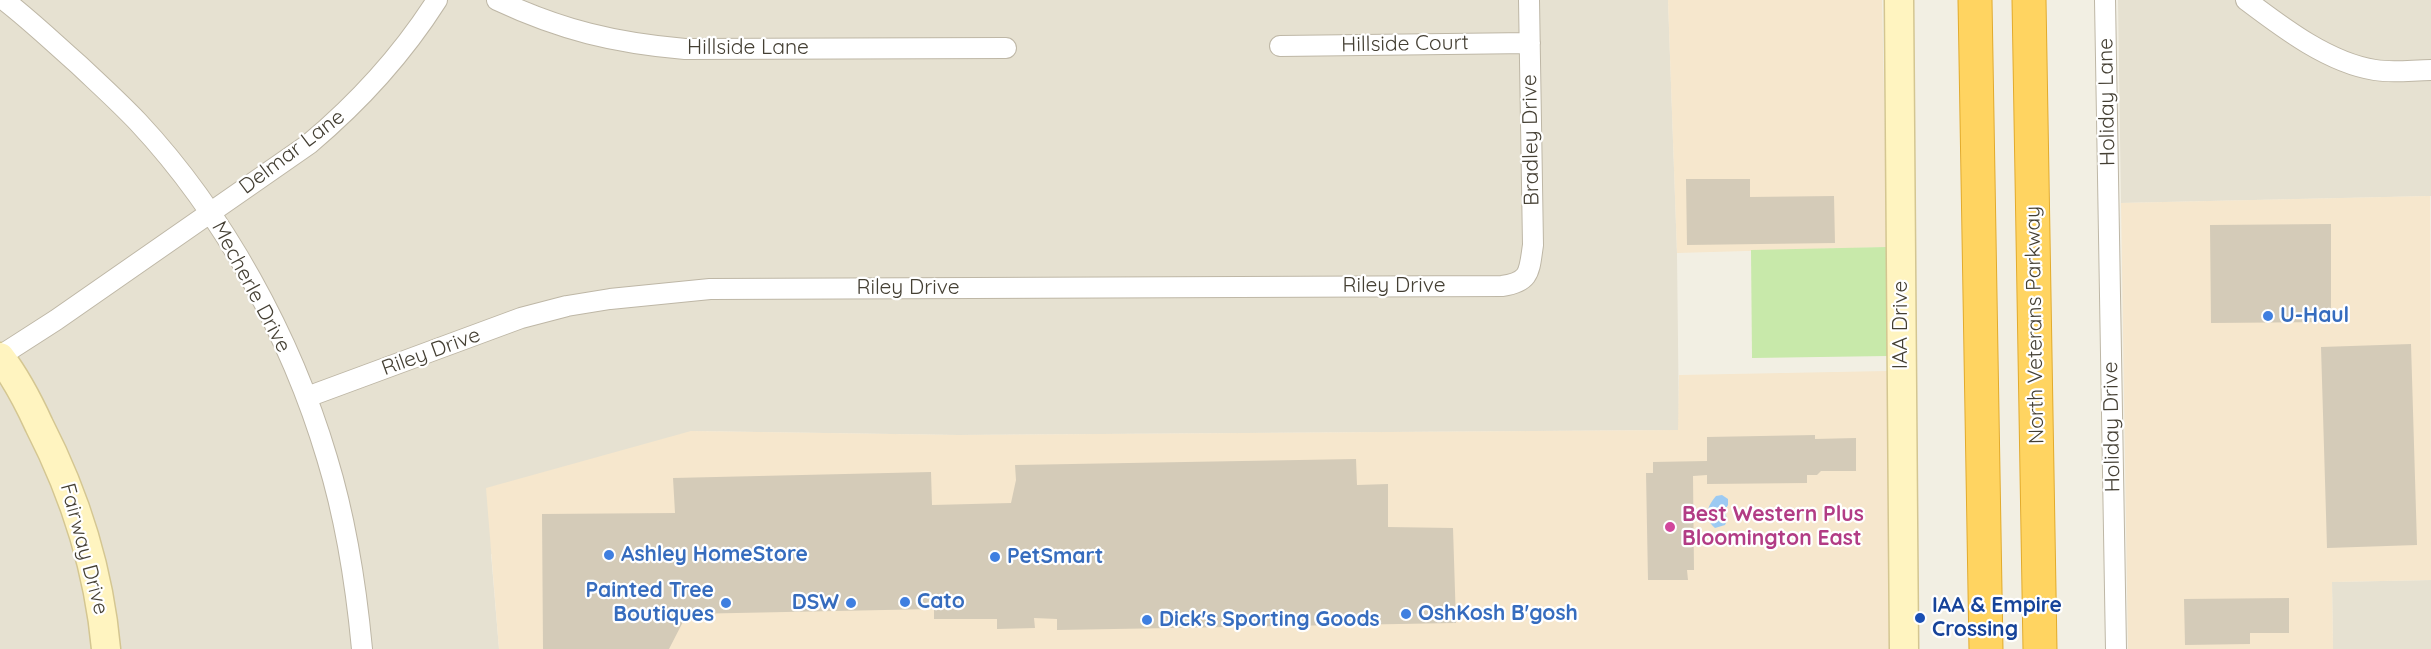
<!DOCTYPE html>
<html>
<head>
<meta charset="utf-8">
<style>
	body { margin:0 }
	canvas { display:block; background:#f2efe3 }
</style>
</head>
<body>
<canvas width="2431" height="649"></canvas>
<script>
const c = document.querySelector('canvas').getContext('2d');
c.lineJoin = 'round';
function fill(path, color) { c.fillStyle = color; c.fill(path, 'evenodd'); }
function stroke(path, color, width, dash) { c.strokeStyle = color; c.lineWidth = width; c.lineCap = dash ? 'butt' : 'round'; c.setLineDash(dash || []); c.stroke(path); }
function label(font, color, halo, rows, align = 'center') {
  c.font = font + ' Quicksand,sans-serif'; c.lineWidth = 4.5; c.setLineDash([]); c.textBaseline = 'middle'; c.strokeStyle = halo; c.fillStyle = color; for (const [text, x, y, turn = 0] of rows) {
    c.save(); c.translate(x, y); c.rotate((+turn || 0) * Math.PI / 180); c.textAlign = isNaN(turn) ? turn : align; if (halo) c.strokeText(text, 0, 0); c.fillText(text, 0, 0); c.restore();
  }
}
const residential = new Path2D(`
	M 0,0 L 1668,0 L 1677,253 L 1679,430 L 958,435 L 691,431 L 491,554 L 499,649 L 0,649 Z
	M 2118,0 L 2431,0 L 2431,196 L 2121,203 Z
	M 2431,580 L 2431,649 L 2333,649 L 2332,582 Z`);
const commercial = new Path2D(`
	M 1668,0 L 1882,0 L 1887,247 L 1677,253 Z
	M 2430,196 L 2431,580 L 2332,582 L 2333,649 L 2128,649 L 2121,203 Z
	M 1888,371 L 1893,649 L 499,649 L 486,488 L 691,431 L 958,435 L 1678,430 L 1679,375 Z`);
const green = new Path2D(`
	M 1887,247 L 1888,356 L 1752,358 L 1751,250 Z`);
const water = new Path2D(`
	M 1722,495 L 1728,499 L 1728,505 L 1725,510 L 1727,520 L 1725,525 L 1715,528 C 1703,517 1707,507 1716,496 Z`);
const building = new Path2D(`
	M 1686,179 L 1750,179 L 1750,197 L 1834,196 L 1835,243 L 1687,245 Z
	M 2331,224 L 2331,322 L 2211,323 L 2210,225 Z
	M 2411,344 L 2417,545 L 2327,548 L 2321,347 Z
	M 1815,435 L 1815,439 L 1856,438 L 1856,471 L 1821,471 L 1817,475 L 1807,475 L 1807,483 L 1707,484 L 1707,475 L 1693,476 L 1694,570 L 1687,570 L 1688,580 L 1648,580 L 1646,473 L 1653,473 L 1653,462 L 1707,461 L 1707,437 Z
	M 1356,459 L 1357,485 L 1388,484 L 1388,527 L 1453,528 L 1456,623 L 1057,630 L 1057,619 L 1034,618 L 1035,628 L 997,629 L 997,619 L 934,619 L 934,609 L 687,614 L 669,649 L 543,649 L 542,514 L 675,513 L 673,478 L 931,472 L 932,505 L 1011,503 L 1016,480 L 1015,465 Z
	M 2289,598 L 2289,633 L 2250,633 L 2250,644 L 2185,645 L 2184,599 Z`);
const street = new Path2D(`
	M 4,0 C 30,20 54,43 79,65 C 99,84 119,102 138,122 C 224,214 291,337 327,458 C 346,520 356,585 362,649
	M 497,0 C 561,30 615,43 685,49 L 1006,48
	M 2105,0 L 2116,649
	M 2246,0 C 2283,28 2329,63 2375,70 C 2393,73 2413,70 2431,70
	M 1280,46 L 1530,43
	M 0,356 L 56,320 L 309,144 C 359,102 402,55 437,0
	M 307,397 L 521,318 L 567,306 L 610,299 L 710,289 L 1502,286 C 1531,282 1529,271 1533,245 L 1529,0`);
const secondary = new Path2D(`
	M 1899,0 L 1904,649
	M 0,357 C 16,378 28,401 39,425 C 75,495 99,571 106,649`);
const highway = new Path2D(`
	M 1975,0 L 1986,649
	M 2029,0 L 2040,649`);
const markers = [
	[2268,316,6,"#3f7fe0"],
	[1670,527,6,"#d1479c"],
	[609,555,6,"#3f7fe0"],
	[995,557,6,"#3f7fe0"],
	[905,602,6,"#3f7fe0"],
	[726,603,6,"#3f7fe0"],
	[851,603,6,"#3f7fe0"],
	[1406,614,6,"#3f7fe0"],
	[1920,618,6,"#1a4fb4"],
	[1147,620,6,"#3f7fe0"]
];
const streetNames = [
	["Hillside Court",1405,44,-1],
	["Hillside Lane",748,48],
	["Holiday Lane",2107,102,-91],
	["Bradley Drive",1531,140,-91],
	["Delmar Lane",292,152,-37],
	["Riley Drive",1394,286],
	["Mecherle Drive",251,287,62],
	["Riley Drive",908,288],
	["IAA Drive",1901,325,-90],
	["North Veterans Parkway",2035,325,-91],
	["Riley Drive",431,352,-20],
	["Holiday Drive",2112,427,-91],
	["Fairway Drive",84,549,75]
];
const shopNames = [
	["U-Haul",2280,316],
	["Ashley HomeStore",621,555],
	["PetSmart",1007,557],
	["Painted Tree",714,591,"right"],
	["Boutiques",714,615,"right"],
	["Cato",917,602],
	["DSW",839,603,"right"],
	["OshKosh B'gosh",1418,614],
	["Dick's Sporting Goods",1159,620]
];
const hotelNames = [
	["Best Western Plus",1682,515],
	["Bloomington East",1682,539]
];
const transitNames = [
	["IAA & Empire",1932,606],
	["Crossing",1932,630]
];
fill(residential, '#e6e1d1');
fill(commercial, '#f6e7cd');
fill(green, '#c8e9aa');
fill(water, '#9ccaf2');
fill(building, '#d4cbb8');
stroke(street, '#beb7a6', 22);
stroke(secondary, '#d4c691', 31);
stroke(highway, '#e2ab2d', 35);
stroke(street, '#fff', 20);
stroke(secondary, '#fff4c0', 28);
stroke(highway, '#ffd461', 33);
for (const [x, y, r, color] of markers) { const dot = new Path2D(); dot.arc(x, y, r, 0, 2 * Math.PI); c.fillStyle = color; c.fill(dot); stroke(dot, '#fff', 2); }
label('21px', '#443f33', '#fff', streetNames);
label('bold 21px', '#366cbe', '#fff', shopNames, 'left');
label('bold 21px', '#b23c85', '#fff', hotelNames, 'left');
label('bold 21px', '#164399', '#fff', transitNames, 'left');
</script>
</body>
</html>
